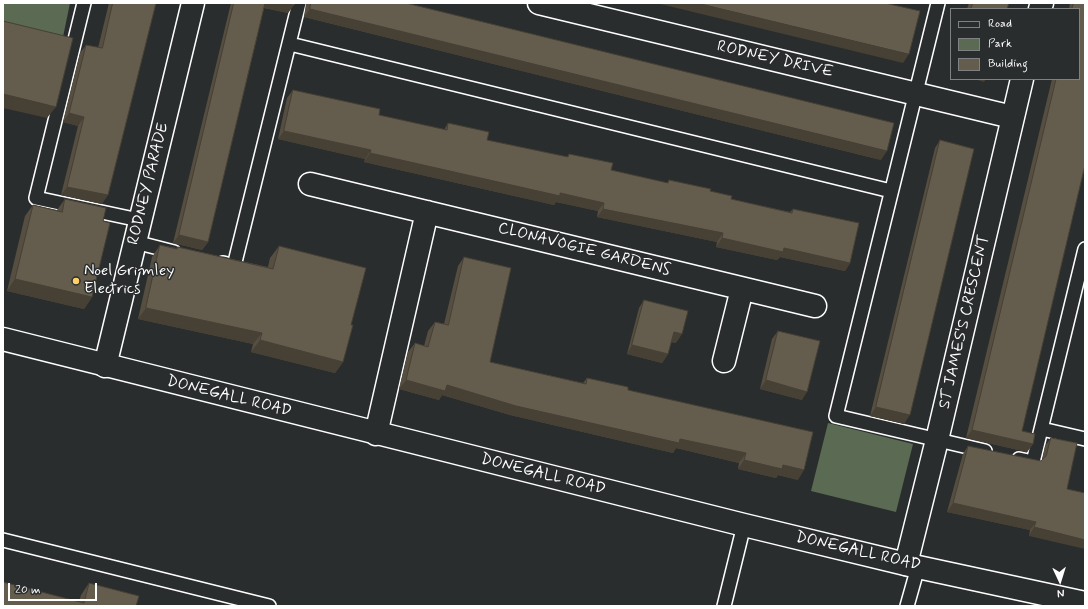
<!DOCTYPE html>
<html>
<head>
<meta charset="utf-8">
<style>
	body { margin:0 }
	#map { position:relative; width:1088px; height:609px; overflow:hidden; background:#2a2d2e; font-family:Mynerve,sans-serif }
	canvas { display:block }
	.frame { position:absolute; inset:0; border:4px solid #fff; pointer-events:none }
	.legend { position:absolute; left:950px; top:8px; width:130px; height:72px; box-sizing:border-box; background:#2a2d2e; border:1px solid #7f8182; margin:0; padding:5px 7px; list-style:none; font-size:12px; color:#fff }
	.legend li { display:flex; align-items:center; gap:8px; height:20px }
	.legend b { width:20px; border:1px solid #7f8182 }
	.north { position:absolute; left:1040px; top:561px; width:40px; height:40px; -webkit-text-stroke:3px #2a2d2e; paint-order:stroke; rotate:176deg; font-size:11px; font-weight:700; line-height:16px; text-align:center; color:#fff }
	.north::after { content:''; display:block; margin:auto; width:14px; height:18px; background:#fff; clip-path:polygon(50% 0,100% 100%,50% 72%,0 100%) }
	.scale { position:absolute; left:8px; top:583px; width:89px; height:18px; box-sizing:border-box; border:2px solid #fff; border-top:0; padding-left:5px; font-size:12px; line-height:14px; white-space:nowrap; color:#fff; -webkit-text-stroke:3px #2a2d2e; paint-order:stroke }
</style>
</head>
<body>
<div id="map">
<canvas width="1088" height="609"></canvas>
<div class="frame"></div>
<ul class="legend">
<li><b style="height:5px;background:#2a2d2e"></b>Road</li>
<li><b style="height:11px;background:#5a6a53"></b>Park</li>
<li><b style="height:11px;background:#645c4c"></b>Building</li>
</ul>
<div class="north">N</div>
<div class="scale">20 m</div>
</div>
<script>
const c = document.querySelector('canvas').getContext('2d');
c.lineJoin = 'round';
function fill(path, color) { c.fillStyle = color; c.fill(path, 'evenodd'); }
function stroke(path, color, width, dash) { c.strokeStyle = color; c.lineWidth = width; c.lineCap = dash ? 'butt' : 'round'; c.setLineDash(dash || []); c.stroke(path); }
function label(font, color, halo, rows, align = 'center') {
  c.font = font + ' Mynerve,sans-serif'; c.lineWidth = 3; c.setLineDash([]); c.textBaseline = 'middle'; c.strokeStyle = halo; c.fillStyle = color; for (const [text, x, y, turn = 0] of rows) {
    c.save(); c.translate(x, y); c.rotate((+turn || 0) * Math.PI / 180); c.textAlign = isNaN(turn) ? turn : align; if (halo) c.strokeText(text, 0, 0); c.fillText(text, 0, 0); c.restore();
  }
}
const green = new Path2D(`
	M 3,3 L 70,3 L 63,37 L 3,24 Z
	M 828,423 L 913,444 L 896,512 L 811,491 Z`);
const lane = new Path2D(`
	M 84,3 L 36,198 L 139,220
	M 938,3 L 836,416 L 985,451
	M 290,44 L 891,191
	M 135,242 L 174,252
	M 223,263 L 234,266 L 299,3
	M 1042,429 L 1085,439
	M 1019,459 L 1033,462 L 1085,249
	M 3,540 L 269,606
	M 724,606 L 744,525
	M 907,606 L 918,567`);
const street = new Path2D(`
	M 539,3 L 1012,117
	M 1040,9 L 1042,3
	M 310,184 L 815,306
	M 724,361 L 742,289
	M 105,366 L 193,3
	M 376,434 L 427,212
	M 906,564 L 937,440 L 1022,79`);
const secondary = new Path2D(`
	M 3,339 L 744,525 L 918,567 L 1085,603`);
const wall = new Path2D(`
	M 109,3 L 156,3 L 102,204 L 61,195 L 78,126 L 63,122 L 80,53 L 86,45 L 98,48 Z
	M 231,3 L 295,3 L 288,13 L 264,8 L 208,242 L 202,250 L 173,243 Z
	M 306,3 L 406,3 L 881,160 L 304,17 Z
	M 969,3 L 1009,3 L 1007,9 L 967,9 Z
	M 1070,3 L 1085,3 L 1085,165 L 1022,431 L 1035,434 L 1033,444 L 1027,452 L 966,438 L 1052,79 L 1079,79 L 1079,9 L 1069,9 Z
	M 293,90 L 379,115 L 444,130 L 448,123 L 487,140 L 567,157 L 569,154 L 611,170 L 667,183 L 669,180 L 710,191 L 731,199 L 790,212 L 793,209 L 850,263 L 845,271 L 780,257 L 777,260 L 716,247 L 717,242 L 597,217 L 598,211 L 556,202 L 554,205 L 364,162 L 365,159 L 278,139 L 287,98 Z
	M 940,140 L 904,424 L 870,416 L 935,148 Z
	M 65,199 L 103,221 L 92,297 L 84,309 L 7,291 L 25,216 L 33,205 L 57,210 Z
	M 160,245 L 176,248 L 178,247 L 268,267 L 270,258 L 279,246 L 351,325 L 343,362 L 335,373 L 251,352 L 253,344 L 138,319 L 152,257 Z
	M 464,257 L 490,362 L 583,383 L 587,378 L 628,390 L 798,480 L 778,475 L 776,478 L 738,469 L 739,463 L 676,448 L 673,453 L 510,415 L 442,395 L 439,400 L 399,389 L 408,352 L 415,343 L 424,346 L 428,331 L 435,322 L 444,324 L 458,266 Z
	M 644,300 L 676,343 L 671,342 L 668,354 L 662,363 L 627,354 L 639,308 Z
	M 778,331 L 802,400 L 760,389 L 772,339 Z
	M 1051,438 L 1067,489 L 1029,536 L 1030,530 L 947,512 L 963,454 L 968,446 L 1041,461 L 1042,461 L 1045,446 Z
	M 89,583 L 136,606 L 3,606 L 79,602 L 81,595 Z`);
const shadedWall = new Path2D(`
	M 263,3 L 286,3 L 294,5 L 288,13 L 261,7 Z
	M 656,3 L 697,3 L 909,54 L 903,63 Z
	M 310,9 L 887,151 L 881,160 L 304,17 Z
	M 974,79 L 986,79 L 984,82 Z
	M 3,94 L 56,107 L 47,118 L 3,108 Z
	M 69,113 L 84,117 L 78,126 L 63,122 Z
	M 284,131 L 371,150 L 365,159 L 278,139 Z
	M 370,153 L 560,193 L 604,203 L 598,211 L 556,202 L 554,205 L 364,162 Z
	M 67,187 L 108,195 L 102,204 L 61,195 Z
	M 603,209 L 723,233 L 717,242 L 597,217 Z
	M 179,235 L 208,242 L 202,250 L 173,243 Z
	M 722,238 L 784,248 L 850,263 L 845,271 L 780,257 L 777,260 L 716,247 Z
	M 15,279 L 92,297 L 84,309 L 7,291 Z
	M 146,308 L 262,333 L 253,344 L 138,319 Z
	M 674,332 L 682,334 L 676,343 L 668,341 Z
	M 260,340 L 343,362 L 335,373 L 251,352 Z
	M 632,345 L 668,354 L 662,363 L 627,354 Z
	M 406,380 L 447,385 L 746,453 L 739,463 L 676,448 L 673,453 L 510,415 L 442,395 L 439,400 L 399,389 Z
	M 766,380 L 807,392 L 802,400 L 760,389 Z
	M 876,407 L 910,415 L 904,424 L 870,416 Z
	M 972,430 L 1033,444 L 1027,452 L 966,438 Z
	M 744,460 L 783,465 L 804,470 L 798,480 L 778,475 L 776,478 L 738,469 Z
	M 953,503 L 1036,522 L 1030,530 L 947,512 Z
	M 1034,527 L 1085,540 L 1085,549 L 1029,536 Z`);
const building = new Path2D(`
	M 113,3 L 156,3 L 108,195 L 67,187 L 84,117 L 69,113 L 86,45 L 102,48 Z
	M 234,3 L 265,3 L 208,242 L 179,235 Z
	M 286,3 L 295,3 L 294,5 Z
	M 311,3 L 406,3 L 894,123 L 887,151 L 310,9 Z
	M 697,3 L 885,3 L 920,11 L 909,54 Z
	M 973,3 L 1009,3 L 1007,9 L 971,9 Z
	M 1074,3 L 1085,3 L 1085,165 L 1022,431 L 1035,434 L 1033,444 L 972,430 L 1056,79 L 1079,79 L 1079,9 L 1072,9 Z
	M 3,21 L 73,38 L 56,107 L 3,94 Z
	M 293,90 L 380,109 L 379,115 L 447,130 L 448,123 L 489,132 L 487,140 L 568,157 L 569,154 L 613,163 L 611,170 L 668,183 L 669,180 L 711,189 L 710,191 L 732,196 L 731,199 L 792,213 L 793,209 L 859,223 L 850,263 L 784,248 L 783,252 L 722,238 L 723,233 L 603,209 L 604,203 L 560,193 L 560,196 L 370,153 L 371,150 L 284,131 Z
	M 940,140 L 974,149 L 910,415 L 876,407 Z
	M 65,199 L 106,208 L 103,221 L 110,223 L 92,297 L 15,279 L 33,205 L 62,212 Z
	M 160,245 L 177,249 L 178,247 L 273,269 L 279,246 L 366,268 L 351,325 L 353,325 L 343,362 L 260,340 L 262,333 L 146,308 Z
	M 464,257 L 511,268 L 490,362 L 586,384 L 587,378 L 628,387 L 628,390 L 813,432 L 804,470 L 783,465 L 782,469 L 744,460 L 746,453 L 680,439 L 679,443 L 516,406 L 447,385 L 445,391 L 406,380 L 415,343 L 428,347 L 435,322 L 448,325 Z
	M 644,300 L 688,311 L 682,334 L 674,332 L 668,354 L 632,345 Z
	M 778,331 L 820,341 L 807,392 L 766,380 Z
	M 1051,438 L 1077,443 L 1067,489 L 1085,493 L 1085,540 L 1034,527 L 1036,522 L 953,503 L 968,446 L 1041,461 L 1046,456 Z
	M 3,582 L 84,603 L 89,583 L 139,596 L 136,606 L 3,606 Z`);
const markers = [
	[76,281,4,"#ffd166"]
];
const streetNames = [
	["RODNEY DRIVE",775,60,13],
	["RODNEY PARADE",149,184,-76],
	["CLONAVOGIE GARDENS",584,250,14],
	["ST JAMES'S CRESCENT",965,322,-77],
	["DONEGALL ROAD",229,397,14],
	["DONEGALL ROAD",543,475,14],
	["DONEGALL ROAD",858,552,13]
];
const poiNames = [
	["Noel Grimley",84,272],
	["Electrics",84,290]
];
fill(green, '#5a6a53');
stroke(lane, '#fff', 16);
stroke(street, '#fff', 25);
stroke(secondary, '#fff', 25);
stroke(lane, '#2a2d2e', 13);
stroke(street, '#2a2d2e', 22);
stroke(secondary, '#2a2d2e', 22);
fill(wall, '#564f41');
fill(shadedWall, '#464035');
fill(building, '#645c4c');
stroke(building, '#464035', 1);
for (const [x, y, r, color] of markers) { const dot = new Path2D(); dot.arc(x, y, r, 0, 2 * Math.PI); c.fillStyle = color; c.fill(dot); stroke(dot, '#2a2d2e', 1.5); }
label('16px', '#fff', '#2a2d2e', streetNames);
label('16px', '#fff', '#2a2d2e', poiNames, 'left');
</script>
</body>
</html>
